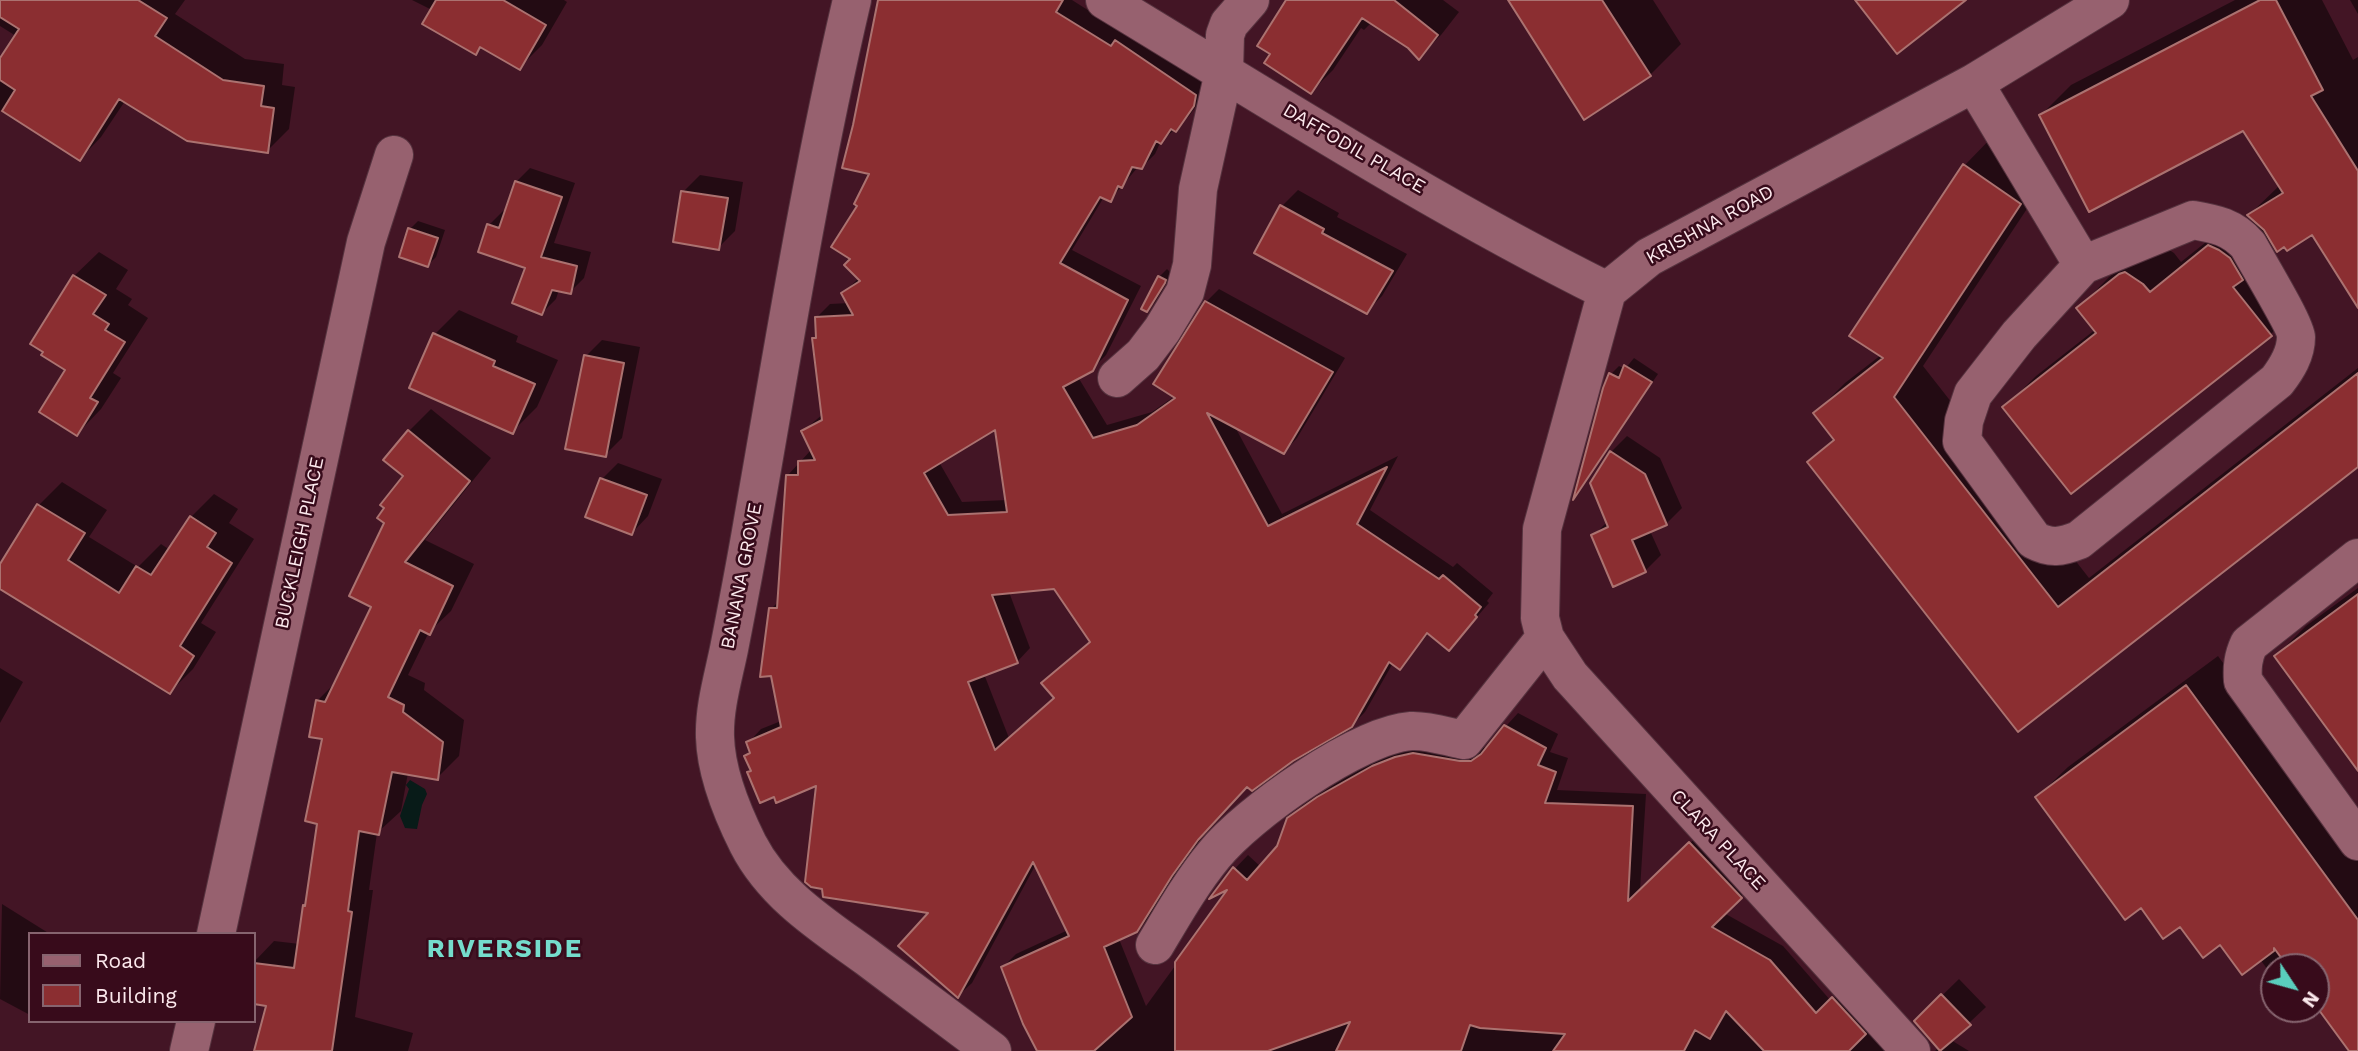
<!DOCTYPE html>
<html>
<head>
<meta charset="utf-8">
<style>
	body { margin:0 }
	#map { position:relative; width:2358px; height:1051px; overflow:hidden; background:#431525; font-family:"Work Sans",sans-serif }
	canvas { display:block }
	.legend { position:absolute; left:28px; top:932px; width:228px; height:91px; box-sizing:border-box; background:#380b1b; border:2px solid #86646f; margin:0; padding:9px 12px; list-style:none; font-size:21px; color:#fce9ed }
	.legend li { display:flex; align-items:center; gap:14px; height:35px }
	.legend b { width:35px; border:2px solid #86646f }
	.north { position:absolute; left:2260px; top:953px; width:70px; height:70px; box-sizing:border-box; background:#380b1b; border:2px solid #86646f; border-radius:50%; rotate:126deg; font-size:19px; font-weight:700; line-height:28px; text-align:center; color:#fce9ed }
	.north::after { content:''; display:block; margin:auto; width:24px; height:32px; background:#5acebd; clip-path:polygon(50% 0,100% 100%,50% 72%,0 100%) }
</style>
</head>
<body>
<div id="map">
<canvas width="2358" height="1051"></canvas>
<ul class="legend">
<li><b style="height:9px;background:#97616f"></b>Road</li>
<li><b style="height:19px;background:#8b2e31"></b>Building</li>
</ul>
<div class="north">N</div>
</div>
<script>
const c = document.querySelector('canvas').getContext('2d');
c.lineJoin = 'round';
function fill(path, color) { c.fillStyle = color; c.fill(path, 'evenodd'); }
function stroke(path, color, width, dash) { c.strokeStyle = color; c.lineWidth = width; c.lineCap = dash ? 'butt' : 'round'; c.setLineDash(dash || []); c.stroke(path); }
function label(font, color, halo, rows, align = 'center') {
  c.font = font + ' "Work Sans",sans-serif'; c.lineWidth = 5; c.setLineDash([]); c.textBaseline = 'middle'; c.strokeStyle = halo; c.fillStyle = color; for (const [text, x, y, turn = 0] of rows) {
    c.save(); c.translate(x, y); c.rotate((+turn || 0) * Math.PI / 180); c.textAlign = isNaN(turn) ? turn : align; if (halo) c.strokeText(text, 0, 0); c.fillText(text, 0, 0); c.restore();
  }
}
const water = new Path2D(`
	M 410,780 L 425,789 L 427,794 L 422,805 L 417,829 L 405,828 L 400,816 L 409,789 L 406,785 Z`);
const shadow = new Path2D(`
	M 0,0 L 185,0 L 175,14 L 245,59 L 284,64 L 282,85 L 295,87 L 289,129 L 267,151 L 125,101 L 101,137 L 80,159 L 0,110 L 0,61 L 16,36 L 0,26 Z
	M 412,0 L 564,0 L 567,2 L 542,45 L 519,68 L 482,46 L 476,53 L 432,10 Z
	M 880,0 L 1072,0 L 1124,33 L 1209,81 L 1207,91 L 1189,116 L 1160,143 L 1155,154 L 1141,168 L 1138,167 L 1110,200 L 1104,197 L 1072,250 L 1141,286 L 1106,355 L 1092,369 L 1078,377 L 1107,425 L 1152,412 L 1175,396 L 1206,302 L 1219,289 L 1345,358 L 1297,438 L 1284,452 L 1234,425 L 1282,514 L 1398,456 L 1370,510 L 1453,567 L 1457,563 L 1493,593 L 1487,601 L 1489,603 L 1449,649 L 1429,633 L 1400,668 L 1393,663 L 1365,712 L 1351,726 L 1248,785 L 1202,837 L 1150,917 L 1136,931 L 1119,939 L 1146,1006 L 1233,886 L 1224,880 L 1248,855 L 1261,867 L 1278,847 L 1289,819 L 1303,805 L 1360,767 L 1410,744 L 1474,749 L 1487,747 L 1518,713 L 1558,734 L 1550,752 L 1568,758 L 1557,790 L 1646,794 L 1640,890 L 1704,830 L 1754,884 L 1724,913 L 1783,946 L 1831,1001 L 1847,985 L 1907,1051 L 1039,1051 L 1003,967 L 1016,954 L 1068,930 L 1036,864 L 972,983 L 958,996 L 932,912 L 819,783 L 775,795 L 749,773 L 752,769 L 746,756 L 752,751 L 748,743 L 761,729 L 781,721 L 771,609 L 779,601 L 787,476 L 812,449 L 803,431 L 823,414 L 814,339 L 818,335 L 817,317 L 830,304 L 849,303 L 843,293 L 859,278 L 853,259 L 860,206 L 871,173 L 844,166 ZM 997,427 L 1007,500 L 962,502 L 939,462 ZM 1055,588 L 1091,641 L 1055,698 L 1009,738 L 984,674 L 1017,662 L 1030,648 L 1009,592 Z
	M 1288,0 L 1443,0 L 1459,12 L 1441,35 L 1419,57 L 1409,46 L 1372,22 L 1364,30 L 1361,28 L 1333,70 L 1311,92 L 1272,54 Z
	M 1510,0 L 1653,0 L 1681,44 L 1650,75 Z
	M 2235,0 L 2322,0 L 2353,60 L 2358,57 L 2358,305 L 2312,233 L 2270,237 L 2268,239 L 2272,247 L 2264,256 L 2301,304 L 2271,334 L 2005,407 L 2036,376 L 2096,329 L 2079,308 L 2109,277 L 2157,242 L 2174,253 L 2181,262 L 2240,215 L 2256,224 L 2257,222 L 2249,215 L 2280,185 L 2244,129 L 2041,115 L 2071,85 Z
	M 2350,0 L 2358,0 L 2358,14 Z
	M 1994,135 L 2050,174 L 1923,366 L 2089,578 L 2358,368 L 2358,465 L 2018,730 L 1809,462 L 1834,438 L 1815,413 L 1845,383 L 1881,355 L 1964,166 Z
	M 530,168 L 575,183 L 554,243 L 591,252 L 584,278 L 570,292 L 559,290 L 556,299 L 542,313 L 527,267 L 489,225 L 503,211 L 506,212 L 516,182 Z
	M 700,175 L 743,182 L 735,231 L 718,248 L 683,192 Z
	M 1298,190 L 1339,213 L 1337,217 L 1407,254 L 1382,296 L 1366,312 L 1282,206 Z
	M 418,221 L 445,230 L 436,257 L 428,265 L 410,229 Z
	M 99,252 L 128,270 L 116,289 L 132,299 L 128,305 L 148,318 L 113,373 L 121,378 L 101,409 L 77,434 L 68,369 L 74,276 Z
	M 1167,269 L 1172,274 L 1155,302 L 1147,310 L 1159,277 Z
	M 459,310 L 518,336 L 516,342 L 558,360 L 537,407 L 513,431 L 435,334 Z
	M 602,340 L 640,347 L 622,438 L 605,455 L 586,356 Z
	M 1634,358 L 1658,374 L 1576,494 L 1611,374 L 1619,366 L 1625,369 Z
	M 431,409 L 491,458 L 425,540 L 474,564 L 451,611 L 429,632 L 408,675 L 425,683 L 424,690 L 464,720 L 459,756 L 437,778 L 408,773 L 401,811 L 377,833 L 369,890 L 373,890 L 355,1017 L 413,1033 L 408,1051 L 256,1051 L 268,1004 L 254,1002 L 254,962 L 274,941 L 300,944 L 319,822 L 324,738 L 317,701 L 336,682 L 374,606 L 406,476 L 409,431 Z
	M 1627,436 L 1660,458 L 1682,508 L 1666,524 L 1650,531 L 1661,555 L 1645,571 L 1593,536 L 1608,521 L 1611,452 Z
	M 618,463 L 662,479 L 648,516 L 632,533 L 602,479 Z
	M 62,482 L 107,510 L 89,537 L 138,567 L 161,544 L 170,550 L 191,517 L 214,494 L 238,509 L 229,523 L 254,539 L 201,623 L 216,632 L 193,669 L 170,692 L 0,587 L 0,568 L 39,505 Z
	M 2358,588 L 2358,768 L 2276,656 L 2306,626 Z
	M 2218,656 L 2358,847 L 2358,1051 L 2351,1051 L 2316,1003 L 2316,967 L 2274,967 L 2274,979 L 2260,959 L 2141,905 L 2037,797 L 2068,767 Z
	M 0,668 L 23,682 L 0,723 Z
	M 2,904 L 50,934 L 30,934 L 30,1015 L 0,999 Z
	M 1959,979 L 1986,1007 L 1951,1040 L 1969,1051 L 1935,1051 L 1939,1047 L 1916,1021 Z`);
const building = new Path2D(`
	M 0,0 L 138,0 L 167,18 L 155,36 L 223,80 L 264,86 L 261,106 L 274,108 L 268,153 L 187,141 L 119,99 L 80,161 L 2,111 L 15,90 L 0,80 L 0,58 L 19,29 L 0,17 Z
	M 436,0 L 503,0 L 546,25 L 520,70 L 480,47 L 476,55 L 422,24 Z
	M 878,0 L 1063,0 L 1056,12 L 1111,46 L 1115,40 L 1196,95 L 1194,106 L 1176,132 L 1171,129 L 1161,144 L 1156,141 L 1142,169 L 1132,167 L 1122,188 L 1118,186 L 1111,202 L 1100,197 L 1060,263 L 1128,300 L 1093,371 L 1063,387 L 1093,438 L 1137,425 L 1175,398 L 1153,384 L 1205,301 L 1333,372 L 1284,454 L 1207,413 L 1268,526 L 1387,467 L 1357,524 L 1439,579 L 1443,575 L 1481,607 L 1475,615 L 1477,617 L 1449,651 L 1427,633 L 1400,670 L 1389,662 L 1352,727 L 1293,761 L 1252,791 L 1247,787 L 1198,840 L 1172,876 L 1137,932 L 1104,947 L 1132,1017 L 1094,1051 L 1037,1051 L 1023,1024 L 1001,967 L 1069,936 L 1033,862 L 958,998 L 898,946 L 928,913 L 823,897 L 822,889 L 811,887 L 805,882 L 816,786 L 776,803 L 774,797 L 760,803 L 747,772 L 751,771 L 744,756 L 750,753 L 746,742 L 781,727 L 771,676 L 760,677 L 769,608 L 777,608 L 786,475 L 798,475 L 798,461 L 815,460 L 801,431 L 822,420 L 812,338 L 816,338 L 815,317 L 853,315 L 841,293 L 860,281 L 844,265 L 850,259 L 831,247 L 857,206 L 854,204 L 869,174 L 842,168 L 853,125 ZM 995,430 L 1007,512 L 948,515 L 924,473 ZM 1054,589 L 1090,642 L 1041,683 L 1054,698 L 995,750 L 968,682 L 1018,663 L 992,595 Z
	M 1286,0 L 1394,0 L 1438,35 L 1419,60 L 1408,48 L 1362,18 L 1311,94 L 1264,63 L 1270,54 L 1257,46 Z
	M 1508,0 L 1602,0 L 1651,76 L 1584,120 Z
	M 1855,0 L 1966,0 L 1897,54 Z
	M 2260,0 L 2276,0 L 2323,90 L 2311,96 L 2358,171 L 2358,308 L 2312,235 L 2287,251 L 2284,247 L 2277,252 L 2264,230 L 2247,215 L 2283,193 L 2243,131 L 2089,212 L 2039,115 Z
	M 1963,164 L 2021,204 L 1894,397 L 2058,607 L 2358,373 L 2358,467 L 2018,732 L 1807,462 L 1834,440 L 1813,413 L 1883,358 L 1849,336 Z
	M 515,181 L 562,197 L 541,257 L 577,266 L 571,294 L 552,290 L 542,315 L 512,303 L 525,268 L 478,252 L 487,224 L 499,228 Z
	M 681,191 L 728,198 L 719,250 L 673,242 Z
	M 1280,205 L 1324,229 L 1322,233 L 1393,271 L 1367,314 L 1254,253 Z
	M 408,228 L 438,238 L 428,267 L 399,257 Z
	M 2208,245 L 2219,250 L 2230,258 L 2243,280 L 2233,287 L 2272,336 L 2071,494 L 2002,407 L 2096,333 L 2076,308 L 2119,274 L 2125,272 L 2143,284 L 2150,292 Z
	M 73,275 L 106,295 L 93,314 L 109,324 L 105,330 L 125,342 L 90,398 L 98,402 L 77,436 L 39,412 L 65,370 L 41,355 L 43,352 L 30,344 Z
	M 1158,276 L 1166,280 L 1165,283 L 1147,312 L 1141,309 Z
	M 433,333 L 495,361 L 493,366 L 535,384 L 513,434 L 409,388 Z
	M 584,355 L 624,363 L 606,457 L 565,449 Z
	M 1624,365 L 1652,382 L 1573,500 L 1603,388 L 1609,373 L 1619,378 Z
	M 408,430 L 470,481 L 405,562 L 453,586 L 430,635 L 420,630 L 388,697 L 404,705 L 403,712 L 443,742 L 438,780 L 392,772 L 379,835 L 359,831 L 348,911 L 352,912 L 332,1051 L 254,1051 L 266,1006 L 254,1004 L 254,963 L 294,968 L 303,905 L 305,906 L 317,824 L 305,821 L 322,739 L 309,737 L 316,700 L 325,702 L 371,607 L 349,596 L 384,523 L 377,518 L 384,508 L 380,505 L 403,476 L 383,460 Z
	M 1610,451 L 1645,474 L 1667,525 L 1632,540 L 1646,572 L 1613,587 L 1591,535 L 1608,527 L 1590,483 Z
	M 600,478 L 647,495 L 632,535 L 585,517 Z
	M 37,504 L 85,533 L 68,560 L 119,593 L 136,566 L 151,575 L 190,516 L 216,533 L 207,547 L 232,563 L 180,646 L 194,656 L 170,694 L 0,589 L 0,564 Z
	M 2358,594 L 2358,771 L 2274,656 Z
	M 2186,685 L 2358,920 L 2358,1051 L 2349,1051 L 2316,1006 L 2316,967 L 2288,967 L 2274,948 L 2274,951 L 2242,975 L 2220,945 L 2203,958 L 2180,927 L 2163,939 L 2141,908 L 2125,920 L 2035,797 Z
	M 1504,725 L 1546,748 L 1538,765 L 1556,772 L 1545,803 L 1633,806 L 1628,901 L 1689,842 L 1742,898 L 1712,927 L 1770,960 L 1816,1013 L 1832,997 L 1866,1034 L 1849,1051 L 1764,1051 L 1726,1011 L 1710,1039 L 1695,1030 L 1684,1051 L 1553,1051 L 1565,1034 L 1480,1028 L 1470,1025 L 1461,1051 L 1336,1051 L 1350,1022 L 1268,1051 L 1175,1051 L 1175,962 L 1227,890 L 1209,899 L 1233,867 L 1247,880 L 1277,846 L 1287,818 L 1317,797 L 1372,766 L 1395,757 L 1413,753 L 1460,761 L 1471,761 L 1481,754 Z
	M 1941,994 L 1971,1025 L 1940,1051 L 1914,1021 Z`);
const minor = new Path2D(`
	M 852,0 C 811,174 783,350 752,526 C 745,567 737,608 729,649 C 723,678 714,708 715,737 C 716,773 732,812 748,844 C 774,895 824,926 868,958 C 909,989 951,1020 992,1051
	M 1105,0 C 1270,100 1434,205 1607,291
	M 1974,83 L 2083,265
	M 2193,220 C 2216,224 2232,227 2248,245 C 2256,260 2296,326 2296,337 C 2296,354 2287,368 2277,381 L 2079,540 C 2061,547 2051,549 2034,540 L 1962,441 L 1964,421 L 1973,394 L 2019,335 L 2083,265 Z
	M 1117,378 L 1143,355 L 1162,330 L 1185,292 L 1192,265 L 1198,189 L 1224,72 L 1225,35 L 1229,24 L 1250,0
	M 2358,558 L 2249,644 C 2243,657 2242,667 2243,681 L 2358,841
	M 216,934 L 366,242 L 394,155
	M 1155,945 C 1173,915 1191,883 1214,855 C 1247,814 1358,735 1411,731 C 1428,730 1448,737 1464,740 L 1545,638
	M 189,1051 L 196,1021
	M 1911,1051 L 1570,676 L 1545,638 L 1540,618 L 1542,529 L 1607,291 L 1649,257 L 1974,83 L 2110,0`);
const streetNames = [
	["DAFFODIL PLACE",1354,149,30],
	["KRISHNA ROAD",1710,225,-29],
	["BUCKLEIGH PLACE",300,543,-78],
	["BANANA GROVE",742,576,-79],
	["CLARA PLACE",1718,840,47]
];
const districtNames = [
	["RIVERSIDE",505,949]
];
fill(water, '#081b18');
fill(shadow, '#0007');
fill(building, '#8b2e31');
stroke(building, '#ab7270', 2);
stroke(minor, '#56333f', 40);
stroke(minor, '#97616f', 38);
label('19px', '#fce9ed', '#380b1b', streetNames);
c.letterSpacing = '2px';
label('bold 26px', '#75dccc', '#380b1b', districtNames);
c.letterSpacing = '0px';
</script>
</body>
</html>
